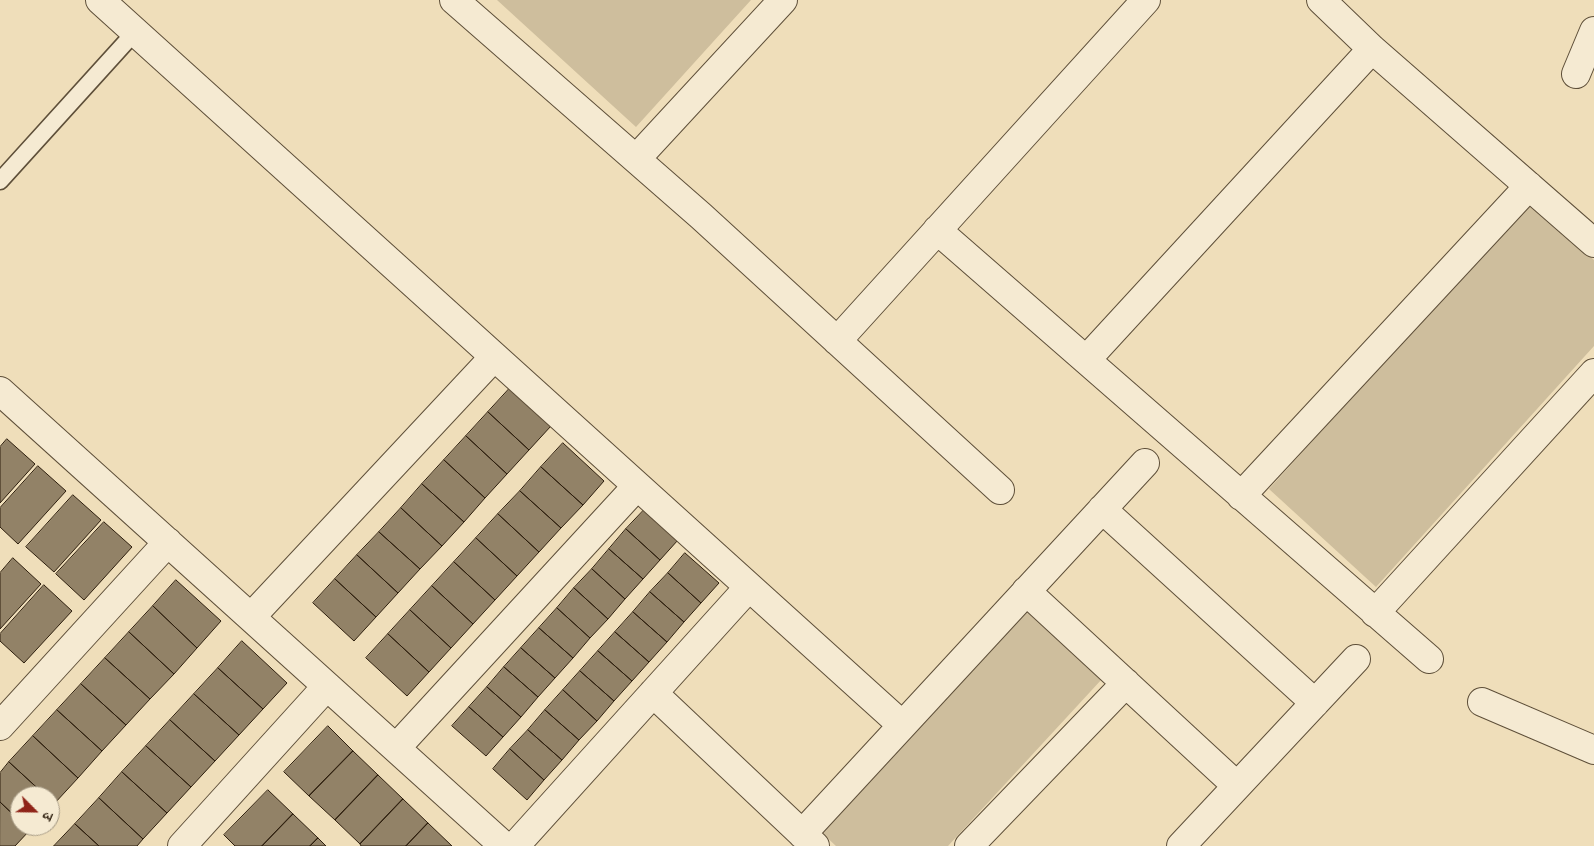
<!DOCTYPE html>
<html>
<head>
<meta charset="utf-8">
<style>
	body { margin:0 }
	#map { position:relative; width:1594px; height:846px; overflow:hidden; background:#efdeba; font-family:"Libre Caslon Text","Noto Serif Devanagari",serif }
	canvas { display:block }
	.north { position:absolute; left:10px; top:786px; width:50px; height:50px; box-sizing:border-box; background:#f5ead2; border:1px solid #a59984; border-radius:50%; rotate:113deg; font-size:14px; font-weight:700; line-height:20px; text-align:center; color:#2e1f0e }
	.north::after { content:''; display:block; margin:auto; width:18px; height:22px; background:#8f2418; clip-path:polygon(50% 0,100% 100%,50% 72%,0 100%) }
</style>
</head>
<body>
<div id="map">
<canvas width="1594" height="846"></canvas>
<div class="north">उ</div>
</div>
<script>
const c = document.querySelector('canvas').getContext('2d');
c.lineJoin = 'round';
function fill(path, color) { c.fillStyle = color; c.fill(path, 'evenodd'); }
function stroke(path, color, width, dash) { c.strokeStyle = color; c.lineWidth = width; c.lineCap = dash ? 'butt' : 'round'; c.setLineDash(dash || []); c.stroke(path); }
const green = new Path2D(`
	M 497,0 L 751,0 L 636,127 Z
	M 1531,200 L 1594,260 L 1594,346 L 1376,587 L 1269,489 Z
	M 1025,607 L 1102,679 L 948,846 L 836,846 L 820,831 Z`);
const building = new Path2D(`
	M 510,388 L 551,426 L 529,450 L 488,412 Z
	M 488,412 L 529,450 L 507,474 L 466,436 Z
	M 466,436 L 507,474 L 485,498 L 444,460 Z
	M 7,439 L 35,464 L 0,503 L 0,447 Z
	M 563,443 L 604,481 L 583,505 L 541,467 Z
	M 444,460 L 485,498 L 464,522 L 422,484 Z
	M 38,466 L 66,491 L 18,544 L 0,527 L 0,508 Z
	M 541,467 L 583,505 L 561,528 L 520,491 Z
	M 422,484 L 464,522 L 442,546 L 401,508 Z
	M 520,491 L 561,528 L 539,552 L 498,514 Z
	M 73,495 L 101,520 L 54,572 L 26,547 Z
	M 401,508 L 442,546 L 420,569 L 379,532 Z
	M 644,510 L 678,540 L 660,560 L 626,529 Z
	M 498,514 L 539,552 L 517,576 L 476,538 Z
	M 104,522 L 132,547 L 84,600 L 56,574 Z
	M 626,529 L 660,560 L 643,579 L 609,549 Z
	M 379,532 L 420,569 L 398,593 L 357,555 Z
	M 476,538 L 517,576 L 495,600 L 454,562 Z
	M 609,549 L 643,579 L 625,599 L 592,569 Z
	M 685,553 L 719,583 L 701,603 L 668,573 Z
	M 357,555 L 398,593 L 376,617 L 335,579 Z
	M 13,558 L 41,584 L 0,629 L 0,573 Z
	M 454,562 L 495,600 L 473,624 L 432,586 Z
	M 592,569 L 625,599 L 608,619 L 574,588 Z
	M 668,573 L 701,603 L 684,622 L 650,592 Z
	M 335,579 L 376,617 L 354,641 L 313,603 Z
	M 176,580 L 221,621 L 197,648 L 153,606 Z
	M 44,585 L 72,611 L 24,663 L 0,641 L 0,634 Z
	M 432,586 L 473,624 L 451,648 L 410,610 Z
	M 574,588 L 608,619 L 590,638 L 557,608 Z
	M 650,592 L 684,622 L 667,642 L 633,612 Z
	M 153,606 L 197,648 L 174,674 L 129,632 Z
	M 557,608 L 590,638 L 573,658 L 539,628 Z
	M 410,610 L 451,648 L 429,672 L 388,634 Z
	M 633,612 L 667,642 L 649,662 L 615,632 Z
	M 539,628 L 573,658 L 555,678 L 521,648 Z
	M 129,632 L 174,674 L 150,699 L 105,658 Z
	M 615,632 L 649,662 L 632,681 L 598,651 Z
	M 388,634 L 429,672 L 407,696 L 366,658 Z
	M 242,641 L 287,683 L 263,709 L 218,668 Z
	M 521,648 L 555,678 L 538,697 L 504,667 Z
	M 598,651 L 632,681 L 614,701 L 580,671 Z
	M 105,658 L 150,699 L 126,725 L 81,684 Z
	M 504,667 L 538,697 L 521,717 L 487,687 Z
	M 218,668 L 263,709 L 239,735 L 194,694 Z
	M 580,671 L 614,701 L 597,721 L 563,690 Z
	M 81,684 L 126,725 L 102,751 L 57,710 Z
	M 487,687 L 521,717 L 503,737 L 469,707 Z
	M 563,690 L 597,721 L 579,740 L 545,710 Z
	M 194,694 L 239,735 L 215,761 L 170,720 Z
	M 469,707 L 503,737 L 486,756 L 452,726 Z
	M 57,710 L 102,751 L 78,778 L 33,736 Z
	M 545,710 L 579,740 L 562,760 L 528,730 Z
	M 170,720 L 215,761 L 191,787 L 146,746 Z
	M 328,726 L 353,751 L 309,796 L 284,772 Z
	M 528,730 L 562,760 L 544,780 L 510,749 Z
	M 33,736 L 78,778 L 54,804 L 50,800 L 50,796 L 46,796 L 9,762 Z
	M 146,746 L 191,787 L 167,813 L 122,772 Z
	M 510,749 L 544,780 L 527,800 L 493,769 Z
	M 353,751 L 378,775 L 335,820 L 309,796 Z
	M 9,762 L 46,796 L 20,796 L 20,821 L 0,802 L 0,773 Z
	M 122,772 L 167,813 L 143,839 L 99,798 Z
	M 378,775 L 403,799 L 360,844 L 335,820 Z
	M 268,790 L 293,814 L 262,846 L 235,846 L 224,835 Z
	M 99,798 L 143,839 L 137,846 L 99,846 L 75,824 Z
	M 403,799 L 428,823 L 406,846 L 361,846 L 360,844 Z
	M 0,802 L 20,821 L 20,826 L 26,826 L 30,830 L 15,846 L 0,846 Z
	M 293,814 L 318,838 L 310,846 L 262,846 Z
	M 428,823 L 452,846 L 406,846 Z
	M 75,824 L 99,846 L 54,846 Z
	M 318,838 L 326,846 L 310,846 Z`);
const lane = new Path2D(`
	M 0,181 L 135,32`);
const street = new Path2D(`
	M 100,0 L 902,725
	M 454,0 L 701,216 L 1000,490
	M 1321,0 L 1372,49 L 1594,243
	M 1576,74 L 1594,31
	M 636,159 L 783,0
	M 937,230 L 1429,659
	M 837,341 L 1146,0
	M 1086,360 L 1372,49
	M 0,391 L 504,846
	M 1241,496 L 1529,186
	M 1102,509 L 1315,703
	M 1026,591 L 1237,786
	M 1375,613 L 1594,373
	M 251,617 L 494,357
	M 653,693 L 815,846
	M 1482,702 L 1594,750
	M 0,726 L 168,542
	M 396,748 L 637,486
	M 802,834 L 1145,463
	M 182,846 L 327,686
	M 515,846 L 749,587
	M 969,846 L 1126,683
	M 1181,846 L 1356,659`);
fill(green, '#cebe9d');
fill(building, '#928267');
stroke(building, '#2e1f0e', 1);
stroke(lane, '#5e4f39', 19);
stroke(street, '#5e4f39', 30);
stroke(lane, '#f5ead2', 16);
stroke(street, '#f5ead2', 28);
</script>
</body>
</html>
